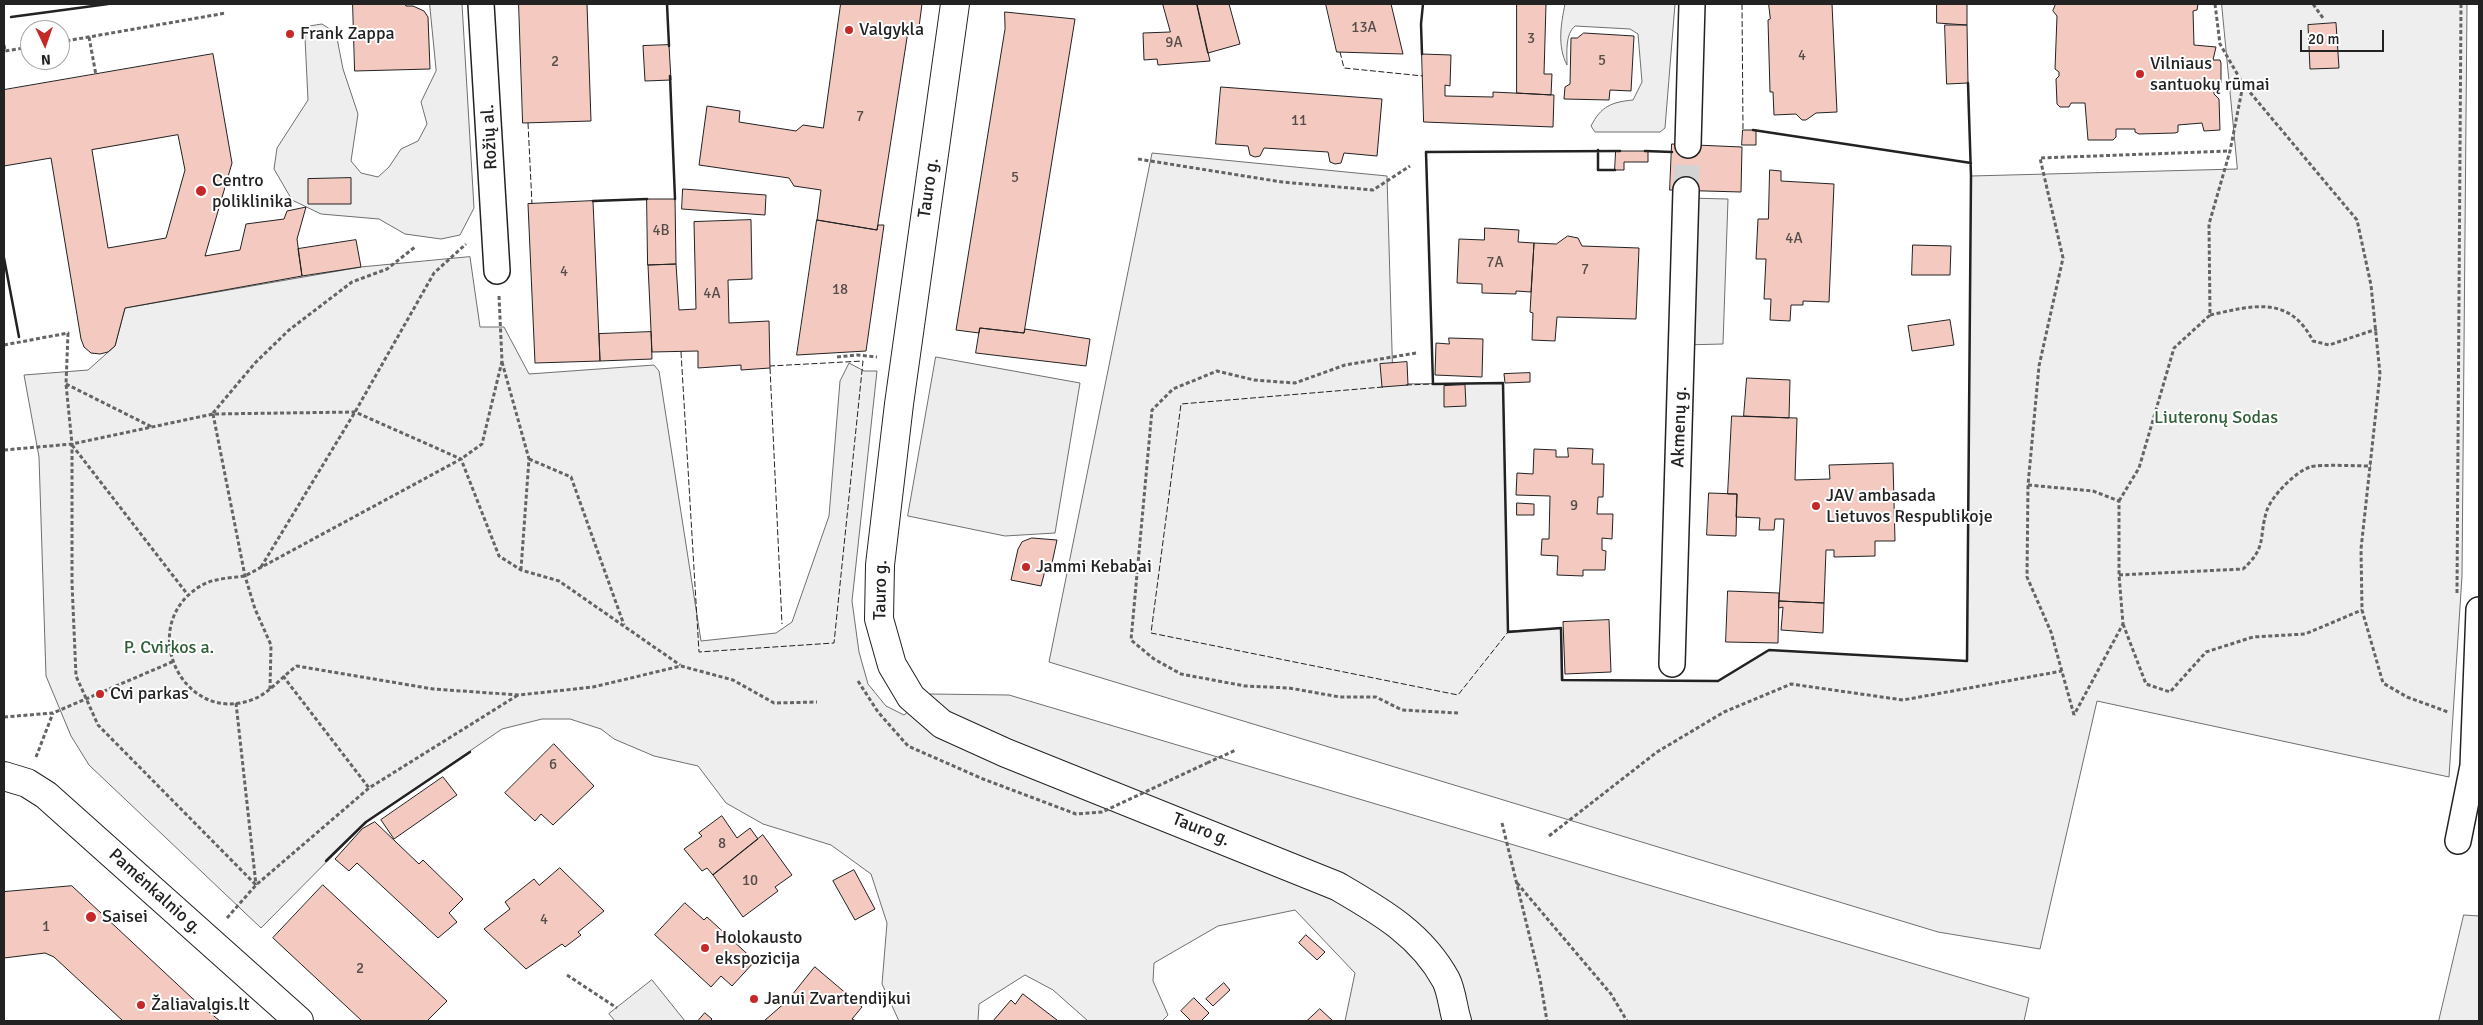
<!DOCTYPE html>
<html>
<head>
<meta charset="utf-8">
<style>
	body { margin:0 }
	#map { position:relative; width:2483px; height:1025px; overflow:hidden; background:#fff; font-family:Signika,sans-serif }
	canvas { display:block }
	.frame { position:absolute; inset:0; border:5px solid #222; pointer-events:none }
	.north { position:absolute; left:20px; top:20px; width:50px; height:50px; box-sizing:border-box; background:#fff; border:1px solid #a7a7a7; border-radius:50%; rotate:177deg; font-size:14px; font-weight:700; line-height:20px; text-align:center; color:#222 }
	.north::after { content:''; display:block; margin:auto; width:18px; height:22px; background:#c62828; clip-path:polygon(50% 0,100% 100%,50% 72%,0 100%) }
	.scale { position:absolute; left:2300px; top:30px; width:84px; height:22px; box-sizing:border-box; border:2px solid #222; border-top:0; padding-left:6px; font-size:15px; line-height:18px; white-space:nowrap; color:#222; -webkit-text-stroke:4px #fff; paint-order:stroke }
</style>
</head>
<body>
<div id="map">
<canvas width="2483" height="1025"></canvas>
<div class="frame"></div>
<div class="north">N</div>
<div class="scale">20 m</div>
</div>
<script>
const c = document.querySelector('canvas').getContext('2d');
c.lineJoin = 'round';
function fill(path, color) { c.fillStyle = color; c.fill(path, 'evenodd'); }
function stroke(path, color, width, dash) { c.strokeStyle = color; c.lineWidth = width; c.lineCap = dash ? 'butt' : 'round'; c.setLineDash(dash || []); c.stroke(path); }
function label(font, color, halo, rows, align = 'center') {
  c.font = font + ' Signika,sans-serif'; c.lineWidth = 4; c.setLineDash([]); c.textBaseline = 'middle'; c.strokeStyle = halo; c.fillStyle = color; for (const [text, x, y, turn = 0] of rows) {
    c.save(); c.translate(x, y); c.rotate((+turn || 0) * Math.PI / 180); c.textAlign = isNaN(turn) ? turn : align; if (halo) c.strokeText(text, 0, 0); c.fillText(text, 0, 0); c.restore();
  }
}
const green = new Path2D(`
	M 430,4 L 462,4 L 474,208 L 460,235 L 441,239 L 405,234 L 379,219 L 321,214 L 292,200 L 274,169 L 277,148 L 308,100 L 305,38 L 309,26 L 322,24 L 336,33 L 343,69 L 358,114 L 351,161 L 361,173 L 378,177 L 389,167 L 401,149 L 418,141 L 427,124 L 421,102 L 436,71 Z
	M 1565,4 L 1675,4 L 1665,128 L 1660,132 L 1595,132 L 1591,126 C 1601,106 1612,102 1633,100 L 1642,82 L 1638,34 L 1630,29 L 1575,26 C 1565,34 1567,53 1567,65 C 1557,46 1561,24 1565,4 Z
	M 2222,4 L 2467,4 L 2462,576 L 2449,777 L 2097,701 L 2040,949 L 1938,932 L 1049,662 L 1152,153 L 1387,176 L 1393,384 L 1503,383 L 1508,631 L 1561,628 L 1563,680 L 1718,681 L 1769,650 L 1967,661 L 1971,176 L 2237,169 Z
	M 470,257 L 480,327 L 504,327 L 529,374 L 654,365 L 659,371 L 701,641 L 776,633 L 792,622 L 829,516 L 840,381 L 849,363 L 864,371 L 877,371 L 852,601 L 859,652 L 868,684 L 886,706 L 904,715 L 930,694 L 1009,695 L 2029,998 L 2024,1021 L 1345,1021 L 1355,973 L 1295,910 L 1218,926 L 1154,963 L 1153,981 L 1168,1015 L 1162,1021 L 1088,1021 L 1053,990 L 1025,975 L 979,1004 L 978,1021 L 899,1021 L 882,984 L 887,923 L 871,874 L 831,845 L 763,824 L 726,803 L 698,766 L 654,756 L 614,739 L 601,729 L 570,719 L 542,719 L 502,729 L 366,822 L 261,928 L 89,765 L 71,736 L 46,676 L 39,457 L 24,375 L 88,370 L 115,346 L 125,308 L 361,267 Z
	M 2464,915 L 2479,916 L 2479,1021 L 2439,1021 Z`);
const parking = new Path2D(`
	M 1687,198 L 1728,199 L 1723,344 L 1683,345 Z
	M 936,357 L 1080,383 L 1055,533 L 1005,536 L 908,516 Z
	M 652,980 L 685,1021 L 615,1021 L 609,1014 Z`);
const building = new Path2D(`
	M 353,4 L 405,4 L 406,6 L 413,6 L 424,11 L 428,17 L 430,69 L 355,71 Z
	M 519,4 L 587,4 L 591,121 L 523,123 Z
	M 841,4 L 922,4 L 919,27 L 909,25 L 877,230 L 817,220 L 821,190 L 794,186 L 789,178 L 699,165 L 707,106 L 740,111 L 739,122 L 796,131 L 803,125 L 823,128 Z
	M 1163,4 L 1197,4 L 1210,61 L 1158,65 L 1157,59 L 1144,60 L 1143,33 L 1170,32 Z
	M 1197,4 L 1229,4 L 1240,44 L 1208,53 Z
	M 1326,4 L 1391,4 L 1403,54 L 1337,52 Z
	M 1517,4 L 1546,4 L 1544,74 L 1552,74 L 1551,95 L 1517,93 Z
	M 1769,4 L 1832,4 L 1837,112 L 1816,113 L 1806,120 L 1802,120 L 1796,114 L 1774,115 L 1773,92 L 1770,92 L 1768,20 L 1770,19 Z
	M 1937,4 L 1967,4 L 1967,25 L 1937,23 Z
	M 2056,4 L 2198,4 L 2197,10 L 2193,11 L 2194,45 L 2216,47 L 2213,60 L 2220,60 L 2221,63 L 2221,83 L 2214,85 L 2214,94 L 2219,99 L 2220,130 L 2204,131 L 2202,123 L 2178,125 L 2178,132 L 2175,133 L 2139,134 L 2135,132 L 2135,129 L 2116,129 L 2116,137 L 2113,140 L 2088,140 L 2085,103 L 2071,103 L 2069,107 L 2060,107 L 2057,104 L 2056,79 L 2059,76 L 2059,72 L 2055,69 L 2057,16 L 2053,11 Z
	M 1005,12 L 1075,19 L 1024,333 L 980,328 L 979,333 L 956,330 L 1005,29 Z
	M 2336,23 L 2339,68 L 2310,69 L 2308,25 Z
	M 1945,25 L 1967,25 L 1968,83 L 1947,84 Z
	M 1584,33 L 1634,36 L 1631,91 L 1610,90 L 1609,100 L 1564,99 L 1565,87 L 1570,84 L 1571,38 L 1577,38 Z
	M 669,45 L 671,80 L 645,81 L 643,46 Z
	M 213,54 L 232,163 L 205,256 L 240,250 L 246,224 L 284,219 L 287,211 L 306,207 L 297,239 L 302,276 L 125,308 L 115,346 L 108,352 L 100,354 L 91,353 L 84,347 L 81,339 L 51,158 L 4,166 L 4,90 ZM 178,135 L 185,170 L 166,238 L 108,248 L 92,150 Z
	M 1422,54 L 1451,55 L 1450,86 L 1445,85 L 1445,96 L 1493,97 L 1493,92 L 1554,95 L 1553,127 L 1424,122 Z
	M 1221,87 L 1382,99 L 1377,156 L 1344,153 L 1341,163 L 1335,164 L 1330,162 L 1328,152 L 1264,148 L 1260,156 L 1255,157 L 1250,155 L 1248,146 L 1216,144 Z
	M 1743,130 L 1756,130 L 1756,145 L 1742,145 Z
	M 1672,144 L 1742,147 L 1741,192 L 1670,190 Z
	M 1616,151 L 1648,151 L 1648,162 L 1624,162 L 1624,170 L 1615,170 Z
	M 1770,170 L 1781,171 L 1781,181 L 1834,184 L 1829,302 L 1803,301 L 1803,305 L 1791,305 L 1790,321 L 1770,320 L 1771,299 L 1764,299 L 1766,259 L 1756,259 L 1758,219 L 1768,219 Z
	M 351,178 L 351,204 L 308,204 L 308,179 Z
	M 683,189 L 766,195 L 765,215 L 682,209 Z
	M 647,199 L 675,199 L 676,264 L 648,265 Z
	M 593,201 L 600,361 L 535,363 L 528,204 Z
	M 751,220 L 752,279 L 728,280 L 729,323 L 769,321 L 770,368 L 741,370 L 741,365 L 698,368 L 698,351 L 652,352 L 648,265 L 676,264 L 679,310 L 696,309 L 694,222 Z
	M 817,220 L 877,230 L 878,225 L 884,225 L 866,351 L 797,355 Z
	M 1485,228 L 1519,230 L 1518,242 L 1534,243 L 1531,292 L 1516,291 L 1516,294 L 1482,293 L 1482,284 L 1457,283 L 1459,239 L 1484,240 Z
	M 1568,236 L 1578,238 L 1582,246 L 1639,248 L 1636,319 L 1557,317 L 1555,341 L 1532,340 L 1533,313 L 1530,312 L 1534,243 L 1556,244 Z
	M 356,240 L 361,267 L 302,276 L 298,249 Z
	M 1913,245 L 1951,246 L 1950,275 L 1912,275 Z
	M 1950,320 L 1954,345 L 1912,351 L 1908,326 Z
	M 980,328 L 1024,333 L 1025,329 L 1090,339 L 1086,366 L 976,353 Z
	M 651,332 L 652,359 L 600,361 L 599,334 Z
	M 1449,338 L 1483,339 L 1482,377 L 1435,375 L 1436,343 L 1449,344 Z
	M 1407,362 L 1408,385 L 1382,387 L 1380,364 Z
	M 1530,373 L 1530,382 L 1505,383 L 1504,374 Z
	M 1747,378 L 1790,380 L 1789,418 L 1744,416 Z
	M 1465,385 L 1466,406 L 1444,407 L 1444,386 Z
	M 1732,416 L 1797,418 L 1795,480 L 1830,479 L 1829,465 L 1893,463 L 1895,541 L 1875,541 L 1875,556 L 1834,557 L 1834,550 L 1826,550 L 1824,603 L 1779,601 L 1784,519 L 1775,519 L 1774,530 L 1759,530 L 1760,518 L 1736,517 L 1737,494 L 1728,494 Z
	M 1568,448 L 1593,449 L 1592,464 L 1604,464 L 1603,497 L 1598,497 L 1597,514 L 1613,514 L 1612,539 L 1602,538 L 1602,550 L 1606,551 L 1605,570 L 1583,570 L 1583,576 L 1557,575 L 1558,556 L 1541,555 L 1542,539 L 1549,539 L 1550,496 L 1516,495 L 1517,473 L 1533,474 L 1534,449 L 1556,450 L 1556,457 L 1568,457 Z
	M 1709,493 L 1737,494 L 1736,536 L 1707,535 Z
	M 1517,503 L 1534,504 L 1534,515 L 1517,515 Z
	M 1032,538 L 1057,540 L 1052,563 L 1047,563 L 1041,586 L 1011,580 L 1018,549 L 1022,542 Z
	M 1728,591 L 1779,593 L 1778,643 L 1726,642 Z
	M 1779,601 L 1824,603 L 1823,633 L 1781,630 L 1783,607 L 1779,608 Z
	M 1609,620 L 1611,672 L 1565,674 L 1563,622 Z
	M 554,744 L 594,786 L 553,825 L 541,814 L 535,821 L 505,793 Z
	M 443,777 L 457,795 L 394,839 L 381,820 Z
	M 722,816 L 737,838 L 750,828 L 758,839 L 713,875 L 707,868 L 702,871 L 684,849 L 702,836 L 699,833 Z
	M 375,822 L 419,864 L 423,860 L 463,899 L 449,913 L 457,922 L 438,938 L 357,863 L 349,871 L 335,859 L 362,829 Z
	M 763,835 L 792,875 L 775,887 L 778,891 L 743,917 L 713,875 Z
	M 560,868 L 604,911 L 578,932 L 581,935 L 565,947 L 562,944 L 526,969 L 484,929 L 510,909 L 505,902 L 534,879 L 539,885 Z
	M 854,870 L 875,909 L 855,920 L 833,881 Z
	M 323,885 L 447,1001 L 427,1021 L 362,1021 L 273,938 Z
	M 72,886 L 192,998 L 220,1021 L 123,1021 L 54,957 L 45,953 L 4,958 L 4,892 Z
	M 685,903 L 704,920 L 707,917 L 755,961 L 732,986 L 721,976 L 711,987 L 655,935 Z
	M 1306,935 L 1325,952 L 1317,960 L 1299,943 Z
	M 815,967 L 862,1007 L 852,1019 L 856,1021 L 764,1021 L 787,1001 Z
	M 1224,983 L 1230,990 L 1213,1006 L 1206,999 Z
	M 1023,994 L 1057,1020 L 1056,1021 L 993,1021 L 1011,1000 L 1015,1004 Z
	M 1194,998 L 1209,1013 L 1201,1021 L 1191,1021 L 1181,1011 Z
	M 1320,1009 L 1333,1021 L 1307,1021 Z
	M 705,1013 L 712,1019 L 710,1021 L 698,1021 Z`);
const minorTunnel = new Path2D(`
	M 1686,190 L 1688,145`);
const path = new Path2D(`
	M 2215,4 L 2220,44 L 2243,84 L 2357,220 L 2371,285 L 2380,374 L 2361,549 L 2362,610 L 2383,683 L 2407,697 L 2448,712
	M 2313,4 L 2323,18
	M 89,37 L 96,75
	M 60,42 L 226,13
	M 4,45 L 5,51 L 30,47
	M 1138,159 L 1282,182 L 1373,190 L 1410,166
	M 499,296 L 502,361 L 482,444 L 461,459 L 245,576 C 232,578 216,578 204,584 C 133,622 182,728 254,699 C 271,692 282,676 297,666 L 433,689 L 519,695 L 593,687 L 681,666 L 733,680 L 774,703 L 817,702
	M 2210,315 C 2252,306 2289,294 2313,341 L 2329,345 L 2377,329
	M 4,345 L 68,333 L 66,384 L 72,444 L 72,583 L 76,676 L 98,725 L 256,885
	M 1416,353 L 1345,365 L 1295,383 L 1254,380 L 1217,371 L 1173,389 L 1152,410 L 1131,640 L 1154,659 L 1181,674 L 1245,686 L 1289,688 L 1340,697 L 1376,697 L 1402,710 L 1458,713
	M 837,357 L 857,355 L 877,357
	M 502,362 L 529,459 L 521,569
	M 66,384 L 152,427
	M 213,413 L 255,363 L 289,330 L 352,282 L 387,269 L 415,247
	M 213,414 L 245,576 L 255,609 L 271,645 L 270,689
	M 72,445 L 188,595
	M 4,450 L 72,444 L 213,414 L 355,412 L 461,459 L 499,556 L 521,570 L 559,581 L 680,665
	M 529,459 L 571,477 L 624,625
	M 2028,485 L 2093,491 L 2119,501 L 2119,575 L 2123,624 L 2074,715
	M 2119,501 L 2139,468 L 2174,348 L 2210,315 L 2209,224 L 2230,151 L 2243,85
	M 261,567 L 355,412 L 434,273 L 466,244
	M 2119,575 L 2243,569 C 2268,546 2258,538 2267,510 C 2272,496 2295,472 2310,467 C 2319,464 2359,466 2371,466
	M 2457,593 L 2461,4
	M 2123,624 L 2146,684 L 2170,692 L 2206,652 L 2253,637 L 2305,634 L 2362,610
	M 283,676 L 369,788
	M 236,703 L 256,885
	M 2074,715 L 2051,632 L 2027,577 L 2028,485 L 2039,366 L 2063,258 L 2040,158 L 2230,151
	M 4,717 L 53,713 L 172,662
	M 36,757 L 53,713
	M 1207,763 L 1236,750
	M 1502,823 L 1540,979 L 1547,1021
	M 1549,836 L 1657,752 L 1724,712 L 1791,684 L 1903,700 L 2062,671
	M 1517,883 L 1611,994 L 1627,1021
	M 227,918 L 256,885 L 369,788 L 518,695
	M 567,975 L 617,1008`);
const minor = new Path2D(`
	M 481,4 L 497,271
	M 1688,145 L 1692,4
	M 1672,664 L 1686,190
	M 2458,841 L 2473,766 L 2479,610`);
const secondary = new Path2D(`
	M 955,4 L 899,404 L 880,565 L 879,619 L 892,665 L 911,697 L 942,724 L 1006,753 L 1337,886 C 1380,911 1421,934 1446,980 C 1452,992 1453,1009 1457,1021`);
const primary = new Path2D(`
	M 4,776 L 27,783 L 46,795 L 299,1021`);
const pathBridge = new Path2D(`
	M 858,681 L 878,712 L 908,746 L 983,779 L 1076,814 L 1102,812 L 1207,763`);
const fence = new Path2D(`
	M 1742,4 L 1743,130
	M 1340,52 L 1344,68 L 1423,76
	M 528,123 L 532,204
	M 681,352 L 699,652 L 834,643 L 863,361 L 770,366
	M 770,368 L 782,624
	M 1406,385 L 1433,384
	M 1383,387 L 1181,404 L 1151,633 L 1458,695 L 1508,632`);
const wall = new Path2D(`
	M 667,4 L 669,46
	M 11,17 L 108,4
	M 1422,54 L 1421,24 L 1423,4
	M 670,76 L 675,199
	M 1753,130 L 1971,163
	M 1598,150 L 1598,170 L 1615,170
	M 1620,151 L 1426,152 L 1433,384 L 1503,383 L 1508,632 L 1561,628 L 1562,680 L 1718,681 L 1769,650 L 1967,661 L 1971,176 L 1968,83
	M 1645,151 L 1672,152
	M 593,201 L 647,199
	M 4,258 L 19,337
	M 326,861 L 366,822 L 470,752`);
const markers = [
	[849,30,5,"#c62828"],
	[290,34,5,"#c62828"],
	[2140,74,5,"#c62828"],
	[201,191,6,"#c62828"],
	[1816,506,5,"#c62828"],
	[1026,567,5,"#c62828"],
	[100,694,5,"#c62828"],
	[91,917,6,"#c62828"],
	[705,948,5,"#c62828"],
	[754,999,5,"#c62828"],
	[141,1005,5,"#c62828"]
];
const numberNames = [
	["13A",1364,28],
	["3",1531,39],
	["9A",1174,43],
	["4",1802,56],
	["5",1602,61],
	["2",555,62],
	["7",860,117],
	["11",1299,121],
	["5",1015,178],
	["4B",661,231],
	["4A",1794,239],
	["7A",1495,263],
	["7",1585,270],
	["4",564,272],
	["18",840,290],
	["4A",712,294],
	["9",1574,506],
	["6",553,765],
	["8",722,844],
	["10",750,881],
	["4",544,920],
	["1",46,927],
	["2",360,969]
];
const poiNames = [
	["Valgykla",859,30],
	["Frank Zappa",300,34],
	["Vilniaus",2150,64],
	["santuokų rūmai",2150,85],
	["Centro",212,181],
	["poliklinika",212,202],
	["JAV ambasada",1826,496],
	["Lietuvos Respublikoje",1826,517],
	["Jammi Kebabai",1036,567],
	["Cvi parkas",110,694],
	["Saisei",102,917],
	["Holokausto",715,938],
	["ekspozicija",715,959],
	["Janui Zvartendijkui",764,999],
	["Žaliavalgis.lt",151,1005]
];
const streetNames = [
	["Rožių al.",490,137,-93],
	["Tauro g.",929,188,-82],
	["Akmenų g.",1680,427,-88],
	["Tauro g.",881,590,-89],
	["Tauro g.",1201,830,22],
	["Pamėnkalnio g.",155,892,42]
];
const parkNames = [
	["Liuteronų Sodas",2216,418],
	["P. Cvirkos a.",169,648]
];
fill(green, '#eee');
stroke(green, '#6f6f6f', 1);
fill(parking, '#ededed');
stroke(parking, '#6f6f6f', 1);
fill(building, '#f3c9c0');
stroke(building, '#222', 1);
stroke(minorTunnel, '#d3d3d3', 25, [25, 12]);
stroke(minor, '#222', 28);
stroke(secondary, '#222', 30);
stroke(primary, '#222', 30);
stroke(path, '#646464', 3, [4, 2.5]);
stroke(minor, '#fff', 25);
stroke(secondary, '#fff', 28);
stroke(primary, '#fff', 28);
stroke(pathBridge, '#646464', 3, [4, 2.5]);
stroke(fence, '#222', 1, [6, 2.5]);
stroke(wall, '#222', 2.5);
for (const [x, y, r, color] of markers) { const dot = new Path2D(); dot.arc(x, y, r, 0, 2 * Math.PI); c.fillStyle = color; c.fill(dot); stroke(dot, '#fff', 2); }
label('15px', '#564c4a', null, numberNames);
label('18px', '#222', '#fff', poiNames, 'left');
label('18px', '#222', '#fff', streetNames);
label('18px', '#2f5e38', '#fff', parkNames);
</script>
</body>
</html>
